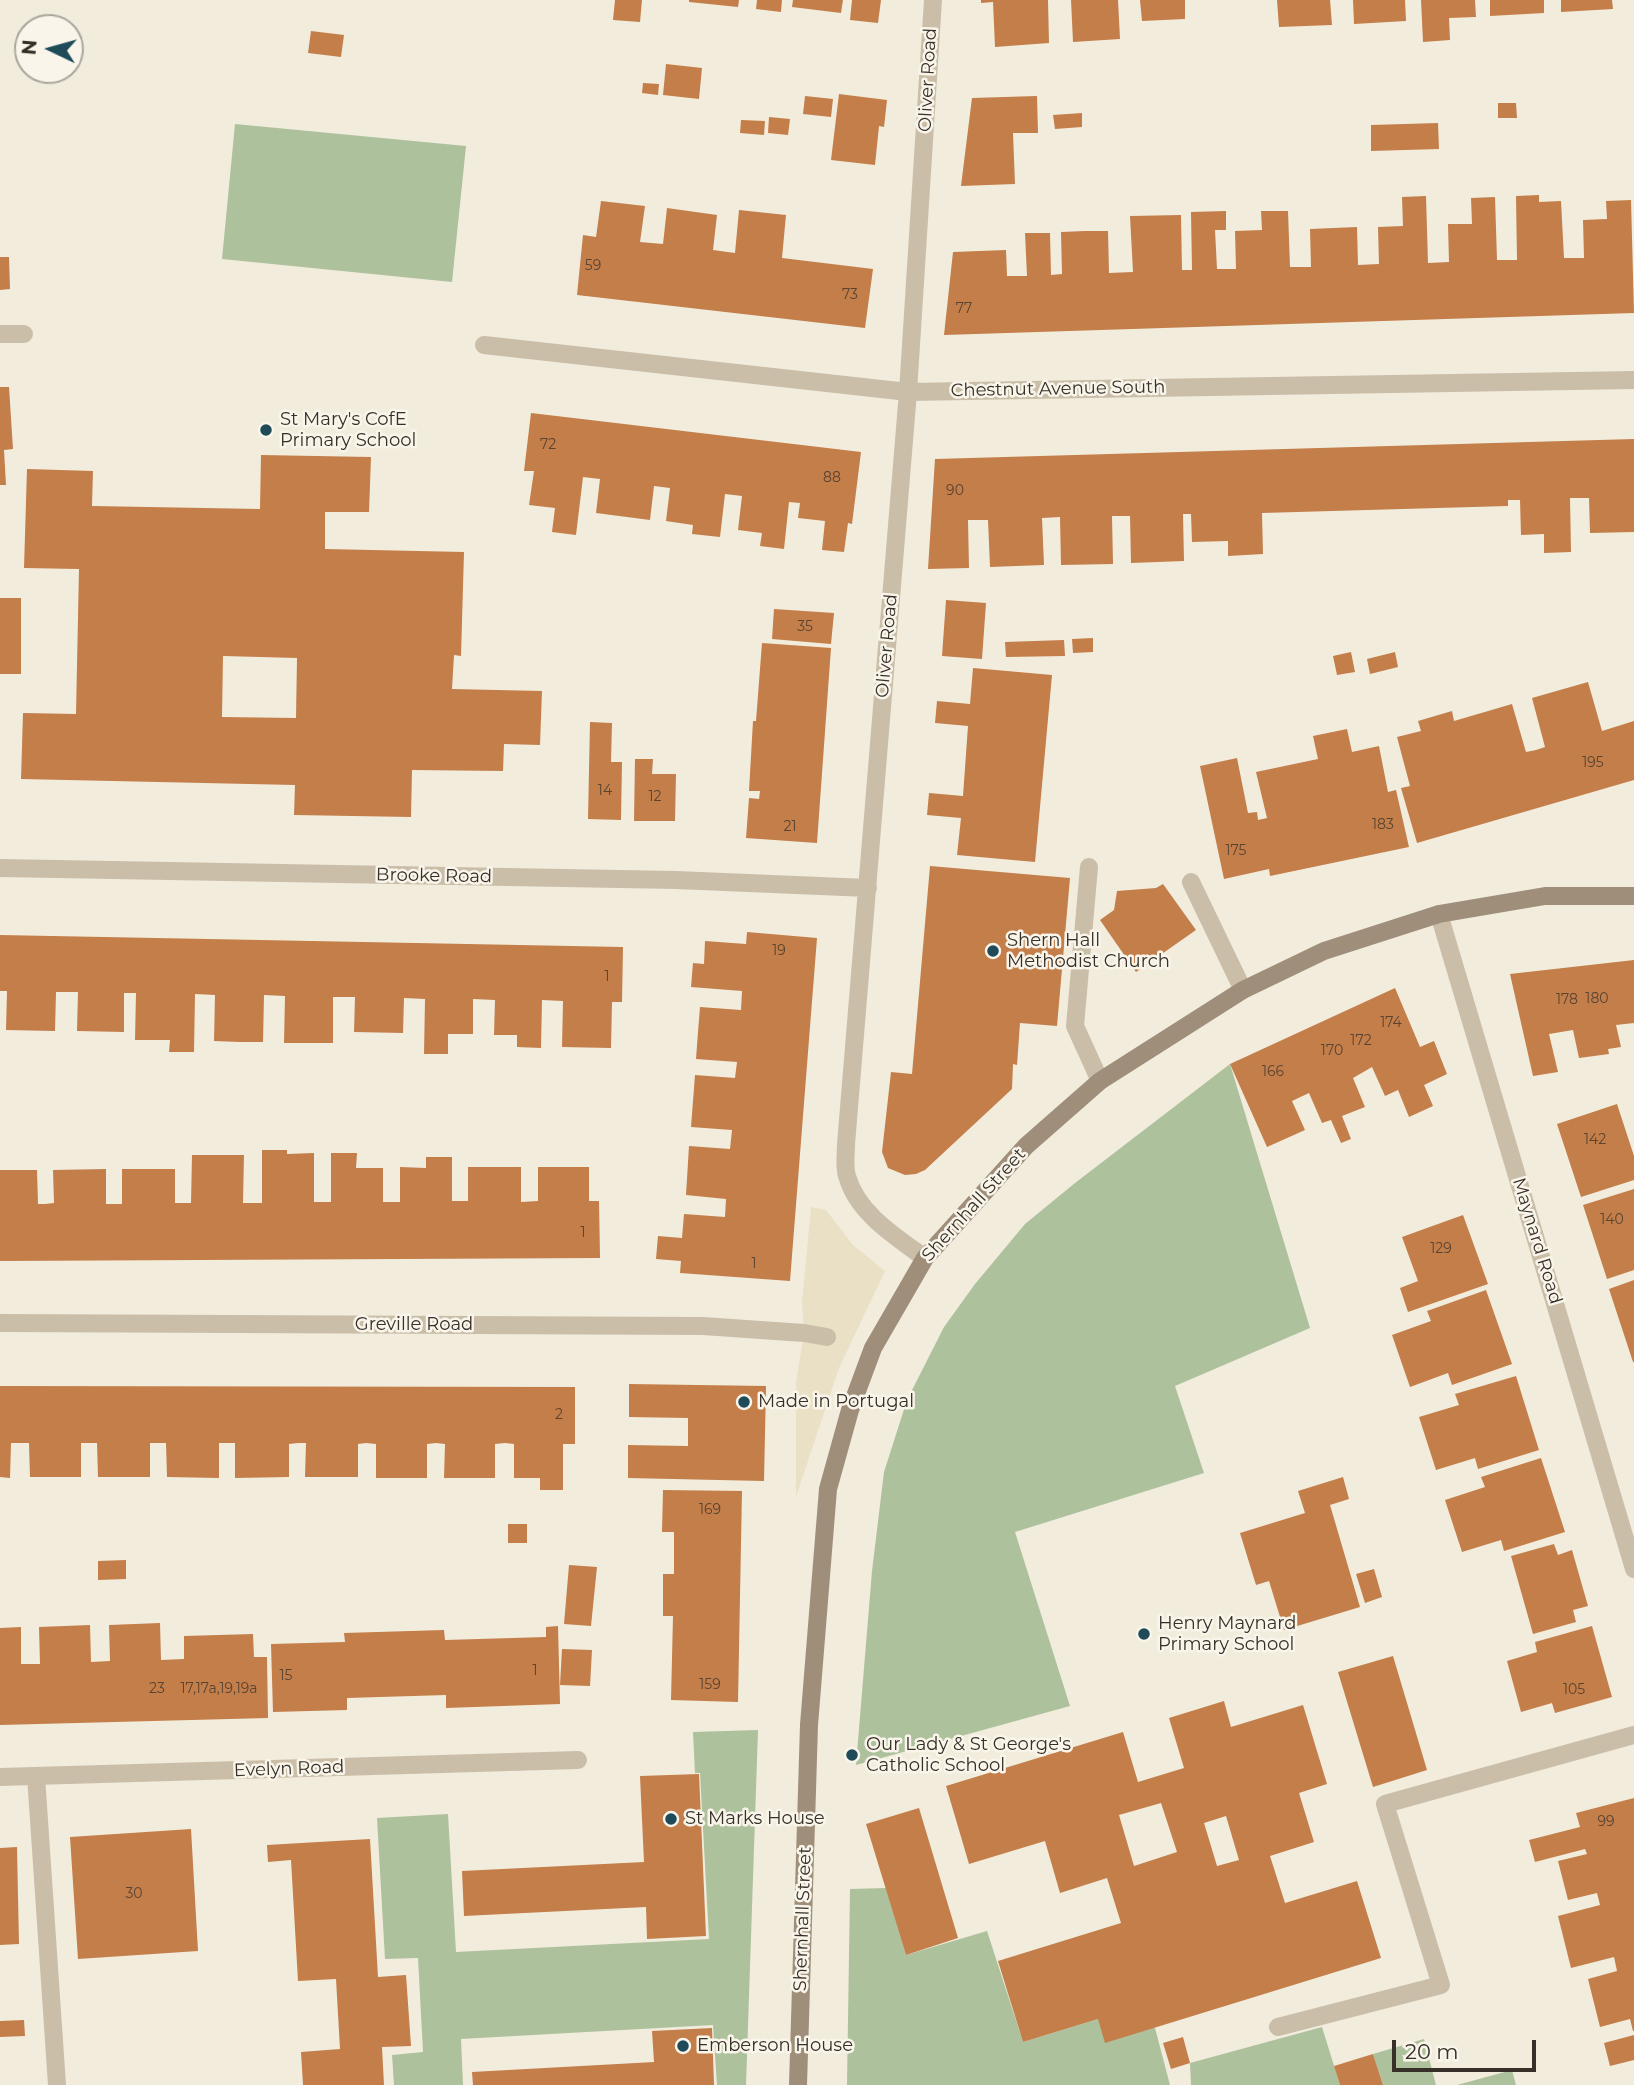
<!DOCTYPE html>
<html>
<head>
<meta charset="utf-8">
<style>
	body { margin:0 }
	#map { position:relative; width:1634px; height:2085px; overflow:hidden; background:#f2ecdd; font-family:Montserrat,sans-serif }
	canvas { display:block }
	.north { position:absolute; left:14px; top:14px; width:70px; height:70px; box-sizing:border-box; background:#f9f5ea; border:2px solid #aba69d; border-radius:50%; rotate:275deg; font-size:19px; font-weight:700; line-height:28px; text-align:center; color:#373029 }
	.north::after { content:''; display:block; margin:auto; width:24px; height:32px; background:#1f4a58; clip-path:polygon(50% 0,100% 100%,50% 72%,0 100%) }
	.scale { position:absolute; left:1392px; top:2040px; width:144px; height:32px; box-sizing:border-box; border:4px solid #373029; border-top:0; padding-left:9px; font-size:21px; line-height:24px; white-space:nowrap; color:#373029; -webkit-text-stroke:5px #f9f5ea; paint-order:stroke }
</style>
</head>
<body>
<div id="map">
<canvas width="1634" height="2085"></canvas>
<div class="north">N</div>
<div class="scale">20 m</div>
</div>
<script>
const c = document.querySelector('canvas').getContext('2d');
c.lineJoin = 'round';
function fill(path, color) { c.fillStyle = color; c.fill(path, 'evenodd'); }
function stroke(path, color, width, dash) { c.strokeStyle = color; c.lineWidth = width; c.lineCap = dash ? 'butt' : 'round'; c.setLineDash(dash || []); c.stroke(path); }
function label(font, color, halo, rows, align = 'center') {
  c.font = font + ' Montserrat,sans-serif'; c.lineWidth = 5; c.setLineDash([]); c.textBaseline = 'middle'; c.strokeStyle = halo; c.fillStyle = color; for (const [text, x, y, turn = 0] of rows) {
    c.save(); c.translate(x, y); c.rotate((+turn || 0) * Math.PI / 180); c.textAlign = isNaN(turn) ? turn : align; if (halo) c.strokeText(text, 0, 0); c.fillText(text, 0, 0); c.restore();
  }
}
const green = new Path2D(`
	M 235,124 L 466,146 L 452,282 L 222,259 Z
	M 1230,1064 L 1310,1328 L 1175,1386 L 1204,1473 L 1015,1532 L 1070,1706 L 856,1765 L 872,1571 L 884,1472 L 907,1400 L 944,1327 L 975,1284 L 1025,1224 L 1075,1183 Z
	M 758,1730 L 746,2085 L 717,2085 L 713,2025 L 461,2039 L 463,2085 L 394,2085 L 392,2055 L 423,2052 L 418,1958 L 385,1959 L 377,1818 L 448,1814 L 456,1952 L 709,1939 L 700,1773 L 695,1773 L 693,1732 Z
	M 886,1888 L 906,1955 L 987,1931 L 1023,2042 L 1098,2019 L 1155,2028 L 1170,2085 L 847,2085 L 850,1889 Z
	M 1322,2027 L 1340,2085 L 1191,2085 L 1190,2063 Z
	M 1424,2039 L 1436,2085 L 1383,2085 L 1373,2054 Z
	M 1512,2070 L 1516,2085 L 1457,2085 Z`);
const plaza = new Path2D(`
	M 811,1207 L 826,1210 L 852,1244 L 885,1271 L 839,1368 L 796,1497 L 796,1382 L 804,1333 L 802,1302 Z`);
const building = new Path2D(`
	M 615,0 L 642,0 L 640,22 L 613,20 Z
	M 689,0 L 739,0 L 738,7 L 689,2 Z
	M 757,0 L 782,0 L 781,12 L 756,9 Z
	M 793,0 L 843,0 L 841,13 L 792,7 Z
	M 852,0 L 881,0 L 878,23 L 850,20 Z
	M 981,0 L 1048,0 L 1049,43 L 995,47 L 993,2 L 981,3 Z
	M 1071,0 L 1118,0 L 1120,39 L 1073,42 Z
	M 1140,0 L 1185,0 L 1185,19 L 1142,21 Z
	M 1277,0 L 1330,0 L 1332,25 L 1279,27 Z
	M 1353,0 L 1405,0 L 1406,21 L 1354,24 Z
	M 1421,0 L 1475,0 L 1476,17 L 1449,18 L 1450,40 L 1423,42 Z
	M 1490,0 L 1544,0 L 1544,13 L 1490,16 Z
	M 1561,0 L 1612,0 L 1613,9 L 1561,12 Z
	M 311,31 L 344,35 L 341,57 L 308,53 Z
	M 666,64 L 702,68 L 699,99 L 663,95 Z
	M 643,83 L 659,84 L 658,95 L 642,93 Z
	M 839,94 L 887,100 L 884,127 L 879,126 L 875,165 L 831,160 Z
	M 805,96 L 833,99 L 831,117 L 803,114 Z
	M 1037,96 L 1038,133 L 1013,133 L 1015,184 L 961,186 L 972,98 Z
	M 1498,103 L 1516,103 L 1517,118 L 1498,118 Z
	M 1082,113 L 1082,127 L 1055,129 L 1053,115 Z
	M 769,117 L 790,119 L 788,135 L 768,133 Z
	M 741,120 L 765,121 L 764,135 L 740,133 Z
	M 1438,123 L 1439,149 L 1371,151 L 1371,125 Z
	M 1539,195 L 1539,202 L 1561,201 L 1564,258 L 1584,258 L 1583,220 L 1607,219 L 1606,201 L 1631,200 L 1634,313 L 944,335 L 953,252 L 1006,250 L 1007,276 L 1027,276 L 1025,233 L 1050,233 L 1051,275 L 1062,274 L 1061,232 L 1085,231 L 1108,231 L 1109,273 L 1133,272 L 1130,216 L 1181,215 L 1182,270 L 1192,270 L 1191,212 L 1226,211 L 1226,230 L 1215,230 L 1217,269 L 1236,269 L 1235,231 L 1262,230 L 1261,211 L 1288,211 L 1290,267 L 1311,267 L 1310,229 L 1357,227 L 1358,265 L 1379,264 L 1378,227 L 1403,226 L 1402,197 L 1426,196 L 1428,263 L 1449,262 L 1448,224 L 1472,224 L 1471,198 L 1495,197 L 1497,260 L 1517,260 L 1516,196 Z
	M 601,201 L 645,206 L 640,242 L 663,244 L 667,208 L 717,215 L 713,250 L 735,253 L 739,210 L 786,215 L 782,258 L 873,269 L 865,328 L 577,295 L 583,235 L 596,237 Z
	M 0,257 L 9,257 L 10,289 L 0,290 Z
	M 0,387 L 9,387 L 13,449 L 4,450 L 6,485 L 0,485 Z
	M 531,413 L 861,452 L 852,524 L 848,523 L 844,552 L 822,550 L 825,521 L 798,518 L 800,503 L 789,502 L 784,549 L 760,546 L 762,533 L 738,530 L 742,496 L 725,494 L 720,537 L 692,534 L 693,525 L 666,521 L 670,488 L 654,486 L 650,520 L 596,513 L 600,479 L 583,477 L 576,535 L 552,532 L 555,508 L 529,505 L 534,471 L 524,471 Z
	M 1634,439 L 1634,532 L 1590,533 L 1589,498 L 1570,498 L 1571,552 L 1544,553 L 1544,534 L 1521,535 L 1520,500 L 1508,500 L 1508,506 L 1262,513 L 1263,554 L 1228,556 L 1228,541 L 1192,542 L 1191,514 L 1183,514 L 1184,561 L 1158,562 L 1131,563 L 1130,516 L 1112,516 L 1113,564 L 1061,565 L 1060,517 L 1042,518 L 1044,565 L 990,567 L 988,520 L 968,520 L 969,568 L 928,569 L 935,459 Z
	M 261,455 L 371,457 L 369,512 L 325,512 L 325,549 L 464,552 L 461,656 L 454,655 L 452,689 L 542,691 L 540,745 L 504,744 L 503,771 L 412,770 L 411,817 L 294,815 L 295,785 L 21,779 L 23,713 L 76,714 L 79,569 L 24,568 L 27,469 L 93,471 L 92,506 L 260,509 ZM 223,656 L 297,658 L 296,718 L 222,717 Z
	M 0,598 L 21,598 L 21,674 L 0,674 Z
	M 946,600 L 986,603 L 982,659 L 942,656 Z
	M 774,609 L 834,613 L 831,644 L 772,639 Z
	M 1093,638 L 1093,652 L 1073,653 L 1072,639 Z
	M 1064,640 L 1065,656 L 1006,657 L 1005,642 Z
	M 762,643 L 831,648 L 817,843 L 746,838 L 749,798 L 759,799 L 760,791 L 749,791 L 753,721 L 756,721 Z
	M 1351,652 L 1355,672 L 1337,675 L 1333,656 Z
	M 1395,652 L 1398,667 L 1370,674 L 1367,659 Z
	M 973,668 L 1052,675 L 1035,862 L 957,855 L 961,818 L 927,815 L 929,793 L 963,796 L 968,726 L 935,723 L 937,701 L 970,704 Z
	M 1588,682 L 1602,731 L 1634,721 L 1634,780 L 1417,843 L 1401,788 L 1410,786 L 1397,737 L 1421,731 L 1418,721 L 1452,711 L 1454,721 L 1512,704 L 1526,752 L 1536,750 L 1545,747 L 1532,698 Z
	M 590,722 L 612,723 L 611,762 L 622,762 L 621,820 L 588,819 Z
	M 1347,729 L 1352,752 L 1379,746 L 1388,792 L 1396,790 L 1409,847 L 1270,876 L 1269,869 L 1224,879 L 1200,766 L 1237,758 L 1248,813 L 1257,812 L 1258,820 L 1267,818 L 1256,772 L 1318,759 L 1313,736 Z
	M 635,759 L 653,759 L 652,774 L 676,774 L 675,821 L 634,821 Z
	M 930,866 L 1070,878 L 1057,1026 L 1020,1023 L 1017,1065 L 1013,1064 L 1012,1089 L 925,1170 L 916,1174 L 905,1175 L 888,1168 L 882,1152 L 891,1072 L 912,1074 Z
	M 1163,884 L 1196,930 L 1136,972 L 1100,920 L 1114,910 L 1117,891 L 1156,888 Z
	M 747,932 L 817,938 L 790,1281 L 680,1273 L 681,1261 L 656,1259 L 658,1236 L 682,1238 L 684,1214 L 725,1217 L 726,1199 L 686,1195 L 689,1146 L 730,1149 L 732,1130 L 691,1127 L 695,1075 L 735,1078 L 737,1062 L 696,1059 L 698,1032 L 700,1007 L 741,1010 L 742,991 L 691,987 L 693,963 L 704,964 L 705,941 L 746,944 Z
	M 0,935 L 623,947 L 622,1002 L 612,1002 L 611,1048 L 562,1047 L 563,1001 L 542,1000 L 541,1048 L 517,1047 L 517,1035 L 494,1035 L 495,1000 L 473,999 L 473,1034 L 448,1034 L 448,1054 L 424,1054 L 425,999 L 404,998 L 403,1033 L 354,1032 L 355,997 L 333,997 L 333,1043 L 284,1043 L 285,996 L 264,995 L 263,1042 L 239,1042 L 214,1041 L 215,995 L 195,994 L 194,1052 L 169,1052 L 170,1040 L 135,1040 L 136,993 L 124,993 L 124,1032 L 77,1031 L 78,992 L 56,992 L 55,1031 L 6,1030 L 7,991 L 0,991 Z
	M 1634,960 L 1634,1023 L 1616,1025 L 1621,1047 L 1608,1049 L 1609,1054 L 1579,1058 L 1573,1030 L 1549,1034 L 1558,1072 L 1533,1076 L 1510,974 Z
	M 1395,988 L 1420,1047 L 1434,1041 L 1447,1074 L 1424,1085 L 1433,1106 L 1409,1117 L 1398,1090 L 1385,1096 L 1372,1067 L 1353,1078 L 1365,1107 L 1342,1116 L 1351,1139 L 1341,1143 L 1331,1120 L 1322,1123 L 1309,1093 L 1292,1101 L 1305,1130 L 1267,1147 L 1230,1064 Z
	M 1617,1104 L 1634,1156 L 1634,1180 L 1581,1197 L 1557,1124 Z
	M 262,1150 L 287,1150 L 287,1154 L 314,1153 L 314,1202 L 331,1202 L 331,1153 L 357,1153 L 356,1168 L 383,1168 L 383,1202 L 400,1202 L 400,1167 L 426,1168 L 426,1157 L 452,1157 L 452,1201 L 468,1201 L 468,1167 L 521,1167 L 521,1202 L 538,1201 L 538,1167 L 589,1167 L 589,1201 L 599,1201 L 600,1258 L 0,1261 L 0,1170 L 37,1170 L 38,1204 L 45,1204 L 54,1203 L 53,1170 L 106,1169 L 106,1204 L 122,1204 L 122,1169 L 175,1169 L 175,1203 L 191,1203 L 192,1155 L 244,1155 L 243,1203 L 262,1203 Z
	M 1634,1189 L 1634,1270 L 1607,1279 L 1583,1205 Z
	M 1463,1215 L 1488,1284 L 1408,1312 L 1400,1288 L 1418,1281 L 1402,1237 Z
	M 1634,1280 L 1634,1362 L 1633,1362 L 1609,1289 Z
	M 1486,1290 L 1512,1364 L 1452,1385 L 1448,1373 L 1410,1387 L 1392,1335 L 1431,1321 L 1427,1311 Z
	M 1516,1376 L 1539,1450 L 1478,1469 L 1475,1458 L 1436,1470 L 1419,1417 L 1459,1405 L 1455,1394 Z
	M 629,1384 L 766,1386 L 764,1481 L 628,1478 L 628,1445 L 688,1446 L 688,1418 L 629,1417 Z
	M 0,1386 L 575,1387 L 575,1444 L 563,1444 L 563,1490 L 540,1490 L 540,1478 L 514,1478 L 514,1444 L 505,1443 L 495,1444 L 495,1478 L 444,1478 L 445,1444 L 436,1443 L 427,1444 L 427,1478 L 376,1478 L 376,1444 L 366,1443 L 358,1444 L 358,1477 L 305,1477 L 306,1443 L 298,1443 L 289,1444 L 289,1477 L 235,1478 L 235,1443 L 219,1443 L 219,1478 L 167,1477 L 166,1443 L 150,1443 L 150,1477 L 98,1477 L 97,1443 L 81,1443 L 81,1477 L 30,1477 L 29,1443 L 11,1443 L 10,1478 L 0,1477 Z
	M 1541,1458 L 1565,1532 L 1504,1551 L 1501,1540 L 1462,1552 L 1445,1500 L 1485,1487 L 1481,1477 Z
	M 1343,1477 L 1349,1499 L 1330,1505 L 1360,1607 L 1284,1630 L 1269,1581 L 1256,1585 L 1240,1533 L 1305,1513 L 1298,1491 Z
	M 663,1490 L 742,1491 L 738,1702 L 671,1700 L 673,1616 L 663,1616 L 663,1574 L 674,1574 L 674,1532 L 662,1532 Z
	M 508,1524 L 527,1524 L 527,1543 L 508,1543 Z
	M 1554,1544 L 1558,1555 L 1572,1550 L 1588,1606 L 1573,1610 L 1576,1622 L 1533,1634 L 1511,1556 Z
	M 126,1560 L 126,1579 L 98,1580 L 98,1561 Z
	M 569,1565 L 597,1567 L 591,1626 L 564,1624 Z
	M 1374,1569 L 1382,1597 L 1365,1603 L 1356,1574 Z
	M 160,1623 L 161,1660 L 184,1659 L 184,1636 L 253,1634 L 254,1657 L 267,1657 L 268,1718 L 0,1725 L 0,1628 L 21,1627 L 21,1664 L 40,1664 L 39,1627 L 90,1625 L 91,1662 L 110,1661 L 109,1625 Z
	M 558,1626 L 560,1704 L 446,1708 L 446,1695 L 347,1698 L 347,1710 L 273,1712 L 271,1644 L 345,1642 L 344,1633 L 444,1630 L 445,1640 L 546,1637 L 546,1627 Z
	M 1592,1626 L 1612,1697 L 1555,1713 L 1552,1703 L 1521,1712 L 1507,1661 L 1537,1652 L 1535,1642 Z
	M 562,1649 L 592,1650 L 590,1686 L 560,1685 Z
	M 1393,1656 L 1427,1770 L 1373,1787 L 1338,1672 Z
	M 1224,1701 L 1231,1727 L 1303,1705 L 1327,1784 L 1299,1793 L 1314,1842 L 1270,1856 L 1285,1903 L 1357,1881 L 1381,1958 L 1105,2043 L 1098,2019 L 1023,2042 L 998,1961 L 1121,1923 L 1107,1878 L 1060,1893 L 1045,1841 L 969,1864 L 946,1786 L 1123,1732 L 1138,1782 L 1184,1768 L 1169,1718 ZM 1161,1803 L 1177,1852 L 1134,1866 L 1119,1815 ZM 1226,1816 L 1239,1860 L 1217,1866 L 1204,1823 Z
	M 699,1774 L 706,1936 L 647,1939 L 646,1907 L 464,1916 L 462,1871 L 644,1862 L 640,1776 Z
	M 1634,1798 L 1634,2031 L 1633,2031 L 1630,2019 L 1600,2027 L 1588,1979 L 1617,1971 L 1614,1957 L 1571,1968 L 1558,1916 L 1600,1905 L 1597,1893 L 1568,1900 L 1558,1861 L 1587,1854 L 1585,1849 L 1535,1862 L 1529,1840 L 1580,1827 L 1576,1813 Z
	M 919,1808 L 958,1938 L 906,1955 L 866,1824 Z
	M 191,1829 L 198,1951 L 78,1959 L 70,1837 Z
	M 370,1839 L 378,1977 L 406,1975 L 411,2046 L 382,2047 L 384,2085 L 303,2085 L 301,2052 L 340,2049 L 336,1979 L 298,1981 L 291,1860 L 268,1862 L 267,1845 Z
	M 17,1847 L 19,1944 L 0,1945 L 0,1848 Z
	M 24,2020 L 25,2036 L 0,2037 L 0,2021 Z
	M 712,2028 L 714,2085 L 473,2085 L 472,2072 L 654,2062 L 652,2031 Z
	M 1634,2035 L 1634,2060 L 1610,2066 L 1604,2043 Z
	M 1183,2037 L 1190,2063 L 1171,2069 L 1163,2043 Z
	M 1373,2054 L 1383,2085 L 1340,2085 L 1334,2066 Z`);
const lane = new Path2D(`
	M 1089,867 L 1075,1026 L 1100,1081
	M 1191,882 L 1243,990
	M 36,1776 L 57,2085
	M 1278,2027 L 1441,1985 L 1385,1804 L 1634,1735`);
const street = new Path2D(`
	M 0,334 L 24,334
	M 484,345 L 908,392 L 1634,380
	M 0,868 L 676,880 L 868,888
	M 1439,914 L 1634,1569
	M 925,1258 C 896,1237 857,1213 847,1176 C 844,1167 846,1154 846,1144 L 908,392 L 933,0
	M 0,1323 L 703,1326 L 804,1333 L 827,1337
	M 0,1777 L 578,1760`);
const secondary = new Path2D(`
	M 798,2085 L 809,1725 L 828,1489 L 850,1410 L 873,1348 L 925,1258 L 1026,1146 L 1100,1081 L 1243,990 L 1324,951 L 1439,914 L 1545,896 L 1634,896`);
const markers = [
	[266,430,7,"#1f4a58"],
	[993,951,7,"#1f4a58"],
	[744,1402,7,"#1f4a58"],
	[1144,1634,7,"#1f4a58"],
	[852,1755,7,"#1f4a58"],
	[671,1819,7,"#1f4a58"],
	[683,2046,7,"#1f4a58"]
];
const numberNames = [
	["59",593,266],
	["73",850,295],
	["77",964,309],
	["72",548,445],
	["88",832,478],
	["90",955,491],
	["35",805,627],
	["195",1593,763],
	["14",605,791],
	["12",655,797],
	["183",1383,825],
	["21",790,827],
	["175",1236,851],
	["19",779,951],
	["1",607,977],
	["180",1597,999],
	["178",1567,1000],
	["174",1391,1023],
	["172",1361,1041],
	["170",1332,1051],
	["166",1273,1072],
	["142",1595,1140],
	["140",1612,1220],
	["1",583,1233],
	["129",1441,1249],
	["1",754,1264],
	["2",559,1415],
	["169",710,1510],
	["1",535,1671],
	["15",286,1676],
	["159",710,1685],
	["23",157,1689],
	["17,17a,19,19a",219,1689],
	["105",1574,1690],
	["99",1606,1822],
	["30",134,1894]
];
const streetNames = [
	["Oliver Road",928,80,-87],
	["Chestnut Avenue South",1058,389,-1],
	["Oliver Road",887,646,-85],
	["Brooke Road",434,876,1],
	["Shernhall Street",974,1205,-48],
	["Maynard Road",1537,1241,73],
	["Greville Road",414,1325],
	["Evelyn Road",289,1769,-2],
	["Shernhall Street",803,1919,-88]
];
const poiNames = [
	["St Mary's CofE",280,420],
	["Primary School",280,441],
	["Shern Hall",1007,941],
	["Methodist Church",1007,962],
	["Made in Portugal",758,1402],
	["Henry Maynard",1158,1624],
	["Primary School",1158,1645],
	["Our Lady & St George's",866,1745],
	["Catholic School",866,1766],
	["St Marks House",685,1819],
	["Emberson House",697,2046]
];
fill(green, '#aec19d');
fill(plaza, '#eae0c5');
fill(building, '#c37e4a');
stroke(lane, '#cabea9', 18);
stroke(street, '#cabea9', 18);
stroke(secondary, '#9e8e7a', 18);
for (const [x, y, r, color] of markers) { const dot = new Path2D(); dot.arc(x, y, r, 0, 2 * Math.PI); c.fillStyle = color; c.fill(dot); stroke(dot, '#f9f5ea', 2.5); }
label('14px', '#5a4431', null, numberNames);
label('18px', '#373029', '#f9f5ea', streetNames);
label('18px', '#373029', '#f9f5ea', poiNames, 'left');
</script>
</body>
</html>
